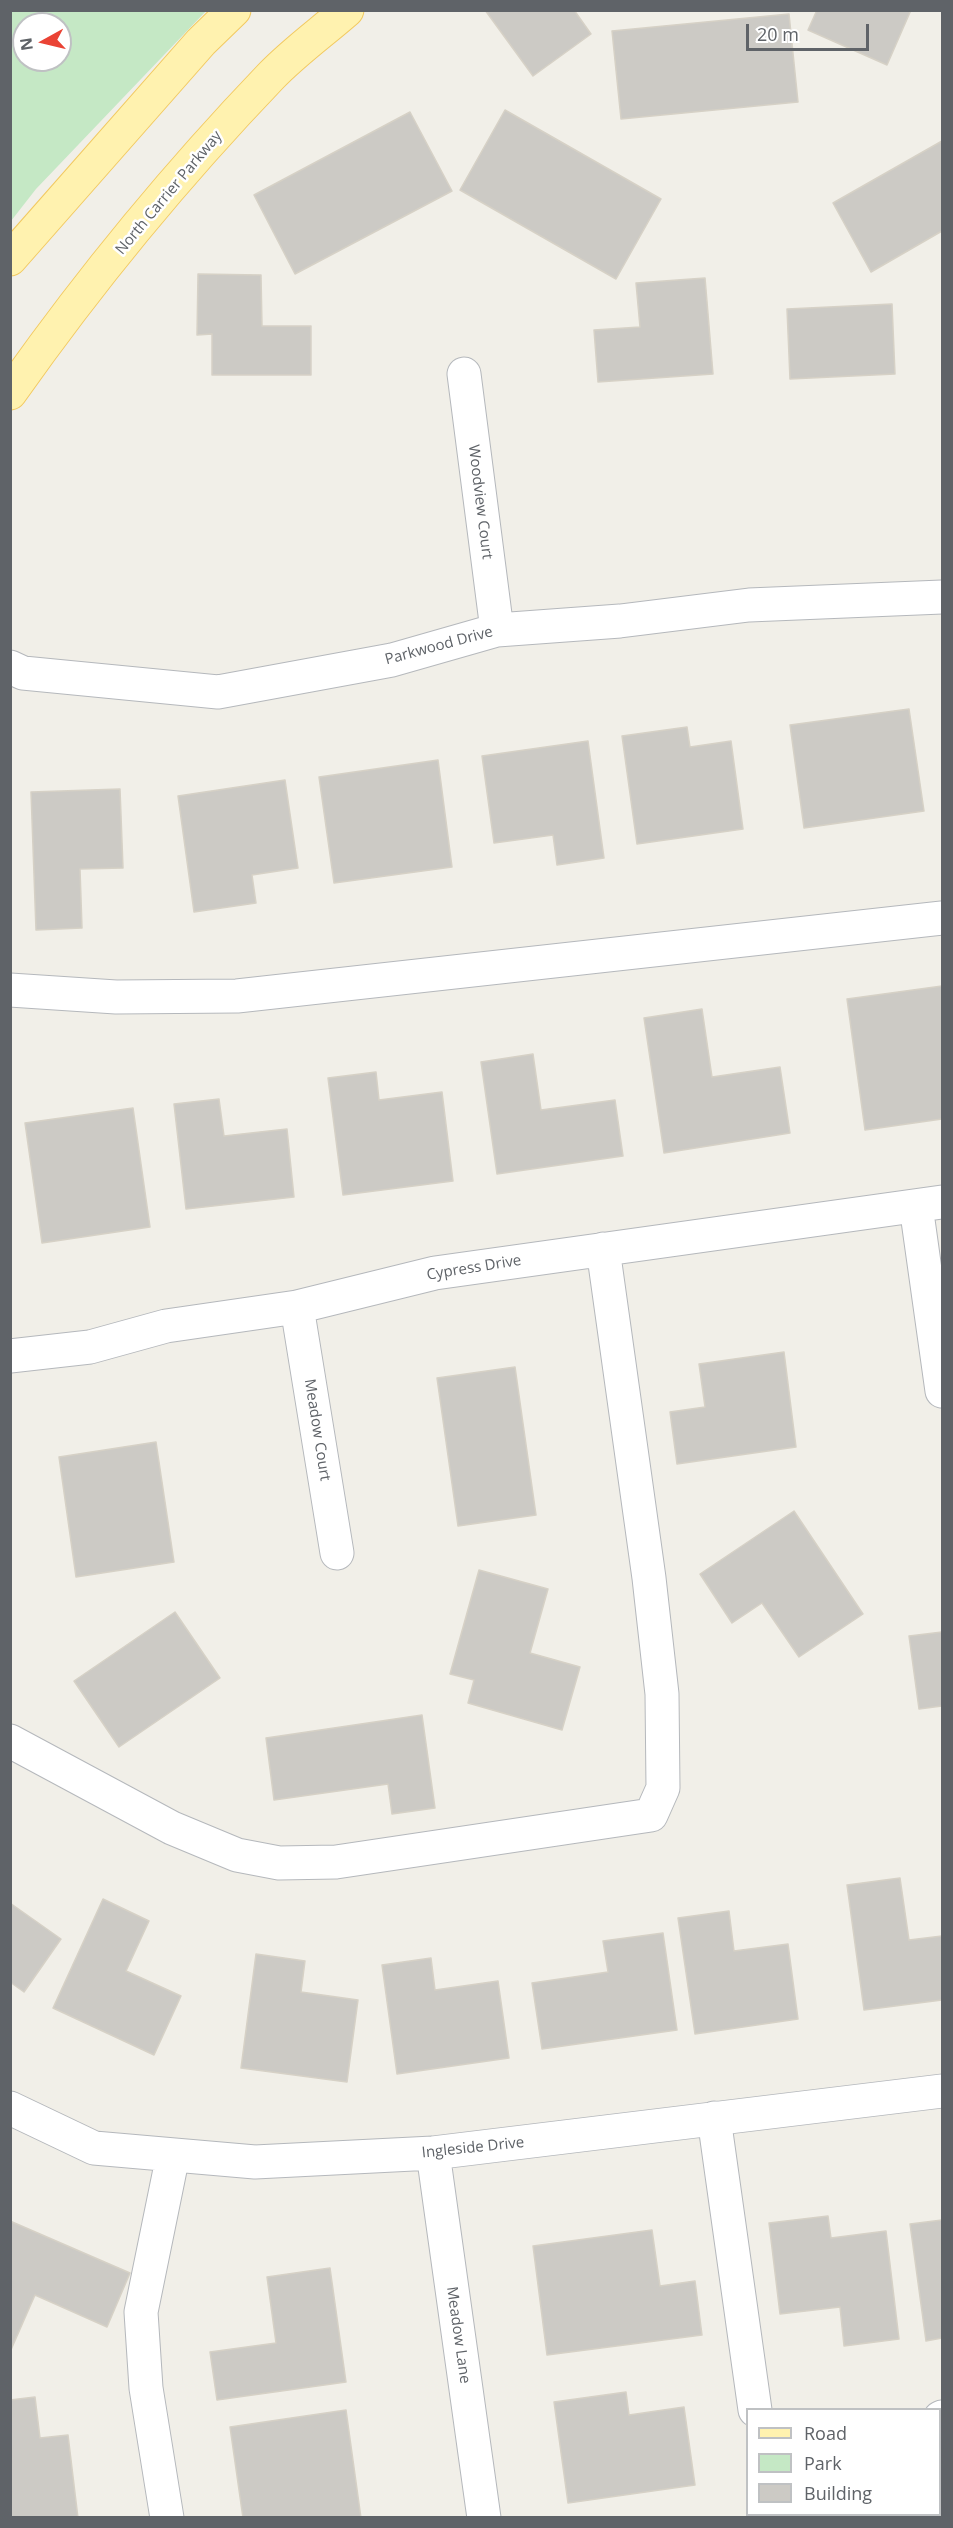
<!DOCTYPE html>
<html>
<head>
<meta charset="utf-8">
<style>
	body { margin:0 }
	#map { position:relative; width:953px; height:2528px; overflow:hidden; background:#f1efe8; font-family:"Open Sans",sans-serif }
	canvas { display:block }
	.frame { position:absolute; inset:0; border:12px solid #5f6368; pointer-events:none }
	.legend { position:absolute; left:746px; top:2408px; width:195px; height:108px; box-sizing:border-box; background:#fff; border:2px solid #bfc1c3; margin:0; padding:8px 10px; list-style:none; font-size:18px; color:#5f6368 }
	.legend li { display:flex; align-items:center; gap:12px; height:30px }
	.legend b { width:30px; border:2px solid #bfc1c3 }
	.north { position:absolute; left:12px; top:12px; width:60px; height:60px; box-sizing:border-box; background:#fff; border:2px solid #bfc1c3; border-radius:50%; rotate:262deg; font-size:16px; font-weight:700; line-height:24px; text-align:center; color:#5f6368 }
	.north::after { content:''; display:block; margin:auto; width:21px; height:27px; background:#ea4335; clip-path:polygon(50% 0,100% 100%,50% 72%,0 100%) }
	.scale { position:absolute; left:746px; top:24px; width:123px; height:27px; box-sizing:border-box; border:3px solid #5f6368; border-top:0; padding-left:8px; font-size:18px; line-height:21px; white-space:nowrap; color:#5f6368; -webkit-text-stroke:4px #fff; paint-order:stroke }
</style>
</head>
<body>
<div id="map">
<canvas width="953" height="2528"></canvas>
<div class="frame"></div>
<ul class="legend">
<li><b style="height:8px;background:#fff2af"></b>Road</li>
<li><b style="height:16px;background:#c5e8c5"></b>Park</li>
<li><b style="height:16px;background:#cccac5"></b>Building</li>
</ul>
<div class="north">N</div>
<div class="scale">20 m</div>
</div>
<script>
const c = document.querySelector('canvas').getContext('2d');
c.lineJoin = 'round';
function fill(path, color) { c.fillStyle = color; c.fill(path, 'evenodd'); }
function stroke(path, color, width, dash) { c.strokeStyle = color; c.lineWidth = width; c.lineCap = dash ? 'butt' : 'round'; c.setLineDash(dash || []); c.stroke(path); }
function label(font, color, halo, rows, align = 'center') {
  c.font = font + ' "Open Sans",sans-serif'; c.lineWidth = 5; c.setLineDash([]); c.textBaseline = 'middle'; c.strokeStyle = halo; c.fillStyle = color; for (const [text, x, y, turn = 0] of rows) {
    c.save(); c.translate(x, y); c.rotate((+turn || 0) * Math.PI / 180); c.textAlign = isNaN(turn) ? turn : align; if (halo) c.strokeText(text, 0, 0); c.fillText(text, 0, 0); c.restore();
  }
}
const green = new Path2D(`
	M 11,10 L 206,11 L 36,189 L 11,221 ZM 24,24 L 60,24 L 60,60 L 24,60 Z`);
const building = new Path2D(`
	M 485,10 L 574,10 L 591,34 L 533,76 Z
	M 817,10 L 911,10 L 887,65 L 808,30 Z
	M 789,14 L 798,102 L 621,119 L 612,31 Z
	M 505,110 L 661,199 L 616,279 L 460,190 Z
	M 410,112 L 452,191 L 295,274 L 254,195 Z
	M 942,141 L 942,231 L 871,272 L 833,203 Z
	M 198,274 L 261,275 L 262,326 L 311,326 L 311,375 L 212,375 L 212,334 L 197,335 Z
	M 705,278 L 713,374 L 598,382 L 594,330 L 640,327 L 636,283 Z
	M 892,304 L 895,374 L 790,379 L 787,309 Z
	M 909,709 L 924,811 L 804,828 L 790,725 Z
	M 687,727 L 690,747 L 731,741 L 743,829 L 637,844 L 622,736 Z
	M 588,741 L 604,858 L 557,865 L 553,835 L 494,843 L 482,756 Z
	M 438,760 L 452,867 L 334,883 L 319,777 Z
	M 285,780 L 298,868 L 252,875 L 256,903 L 194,912 L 178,796 Z
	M 120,789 L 123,868 L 80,869 L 82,928 L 36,930 L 31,792 Z
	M 942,986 L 942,1119 L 865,1130 L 847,999 Z
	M 702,1009 L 712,1077 L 780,1067 L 790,1133 L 664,1153 L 644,1018 Z
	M 533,1054 L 541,1110 L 615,1100 L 623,1156 L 497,1174 L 481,1062 Z
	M 376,1072 L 379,1100 L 442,1092 L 453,1181 L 343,1195 L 328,1078 Z
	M 219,1099 L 224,1136 L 287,1129 L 294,1197 L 186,1209 L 174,1104 Z
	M 133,1108 L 150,1227 L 42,1243 L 25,1123 Z
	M 784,1352 L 796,1447 L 677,1464 L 670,1412 L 705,1407 L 699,1364 Z
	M 515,1367 L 536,1515 L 458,1526 L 437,1378 Z
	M 156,1442 L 174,1562 L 76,1577 L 59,1457 Z
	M 794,1511 L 863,1614 L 799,1657 L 762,1603 L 732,1623 L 700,1574 Z
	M 479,1570 L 548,1589 L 530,1653 L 580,1667 L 562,1730 L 468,1703 L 474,1680 L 450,1674 Z
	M 175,1612 L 220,1678 L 119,1747 L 74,1681 Z
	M 942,1632 L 942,1706 L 919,1709 L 909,1636 Z
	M 422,1715 L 435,1808 L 392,1814 L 388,1784 L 274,1800 L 266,1738 Z
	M 900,1878 L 909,1940 L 942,1936 L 942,2000 L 864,2010 L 847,1885 Z
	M 103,1899 L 149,1921 L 126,1971 L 181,1996 L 154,2055 L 53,2008 Z
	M 10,1903 L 61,1939 L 24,1992 L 10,1982 Z
	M 729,1911 L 734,1951 L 788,1944 L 798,2019 L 695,2034 L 678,1918 Z
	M 663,1933 L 677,2030 L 542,2049 L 532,1983 L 608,1972 L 603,1941 Z
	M 256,1954 L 305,1961 L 301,1992 L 358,2000 L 347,2082 L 241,2068 Z
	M 431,1958 L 435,1990 L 498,1981 L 509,2058 L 397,2074 L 382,1965 Z
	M 828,2216 L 831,2238 L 886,2231 L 899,2339 L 844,2346 L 840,2307 L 780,2314 L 769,2223 Z
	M 942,2220 L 942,2338 L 926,2341 L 910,2224 Z
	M 10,2221 L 130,2273 L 107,2327 L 35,2295 L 10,2352 Z
	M 652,2230 L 660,2286 L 695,2281 L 702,2335 L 547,2355 L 533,2246 Z
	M 330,2268 L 346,2382 L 217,2400 L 210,2352 L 276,2343 L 267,2277 Z
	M 626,2392 L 629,2415 L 684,2407 L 695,2485 L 568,2503 L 554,2402 Z
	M 35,2397 L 40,2438 L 68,2435 L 78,2518 L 10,2518 L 10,2400 Z
	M 346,2410 L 361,2518 L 243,2518 L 230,2427 Z
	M 940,2442 L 942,2442 L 942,2518 L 905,2518 L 905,2514 L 940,2514 Z`);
const minor = new Path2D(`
	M 464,374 L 497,630
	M 10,667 L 23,673 L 218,692 L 392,660 L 497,630 L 620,621 L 749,605 L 942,597
	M 10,990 L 116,997 L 237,996 L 942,918
	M 916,1206 L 942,1391
	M 297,1307 L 337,1553
	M 10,1356 L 90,1347 L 166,1326 L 297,1307 L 435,1273 L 942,1202
	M 10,1741 L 172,1828 L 237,1855 L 279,1863 L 336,1862 L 651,1815 L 663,1788 L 662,1694 L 649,1578 L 603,1249
	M 10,2108 L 94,2148 L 255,2162 L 433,2153 L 942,2091
	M 714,2118 L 755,2410
	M 433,2153 L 484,2518
	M 940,2418 L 942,2417
	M 770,2514 L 770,2518
	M 167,2518 L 146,2388 L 141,2312 L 173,2155`);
const major = new Path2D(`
	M 10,259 L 201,42 L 234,10
	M 10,393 C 89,281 177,174 271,76 C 294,52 322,32 347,10`);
const streetNames = [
	["North Carrier Parkway",169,193,-50],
	["Woodview Court",480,502,83],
	["Parkwood Drive",439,646,-15],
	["Cypress Drive",474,1268,-9],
	["Meadow Court",317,1430,81],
	["Ingleside Drive",473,2148,-6],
	["Meadow Lane",458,2335,82]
];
fill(green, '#c5e8c5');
fill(building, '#cccac5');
stroke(building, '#d6d1c6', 1.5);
stroke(minor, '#b5b8bc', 35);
stroke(major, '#f2c960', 35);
stroke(minor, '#fff', 33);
stroke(major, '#fff2af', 33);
label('15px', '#5f6368', '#fff', streetNames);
</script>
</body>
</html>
